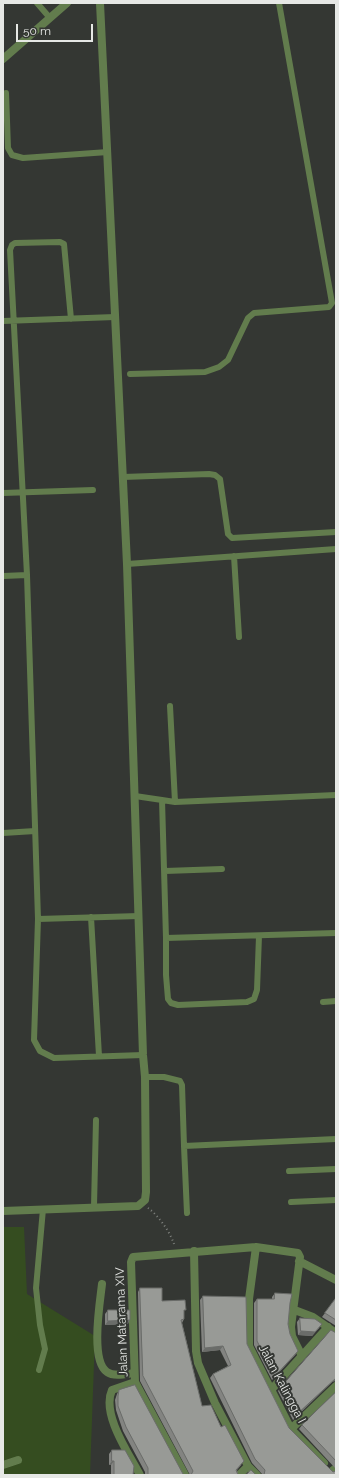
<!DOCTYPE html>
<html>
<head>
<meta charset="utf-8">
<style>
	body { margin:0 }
	#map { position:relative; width:339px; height:1478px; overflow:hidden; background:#343733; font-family:Raleway,sans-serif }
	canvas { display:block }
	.frame { position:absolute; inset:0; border:4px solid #e6e8e5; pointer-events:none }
	.scale { position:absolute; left:16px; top:24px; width:77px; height:18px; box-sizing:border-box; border:2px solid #e6e8e5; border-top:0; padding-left:5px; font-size:12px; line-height:14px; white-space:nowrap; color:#e6e8e5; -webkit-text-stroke:3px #343733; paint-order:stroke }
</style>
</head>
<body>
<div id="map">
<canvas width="339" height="1478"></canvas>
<div class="frame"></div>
<div class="scale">50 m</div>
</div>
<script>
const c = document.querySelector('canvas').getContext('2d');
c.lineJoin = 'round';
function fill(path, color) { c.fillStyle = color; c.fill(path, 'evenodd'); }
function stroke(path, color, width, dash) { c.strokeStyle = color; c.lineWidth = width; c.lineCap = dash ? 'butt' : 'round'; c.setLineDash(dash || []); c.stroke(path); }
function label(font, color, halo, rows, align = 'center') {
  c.font = font + ' Raleway,sans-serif'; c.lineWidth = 4; c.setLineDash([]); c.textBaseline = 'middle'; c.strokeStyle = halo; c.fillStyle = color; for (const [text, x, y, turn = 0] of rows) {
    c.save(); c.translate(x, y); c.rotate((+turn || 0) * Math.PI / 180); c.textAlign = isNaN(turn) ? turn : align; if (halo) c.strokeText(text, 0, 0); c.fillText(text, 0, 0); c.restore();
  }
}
const green = new Path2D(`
	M 3,1227 L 24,1227 L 27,1294 L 95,1336 L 90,1475 L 3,1475 Z`);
const path = new Path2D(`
	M 148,1208 C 159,1216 170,1232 174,1244`);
const lane = new Path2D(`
	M 37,3 L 50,18
	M 6,93 L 8,148 L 12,155 L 23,158 L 108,152
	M 71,319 L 64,244 L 60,242 L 15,243 L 12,245 L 10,250 L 27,575 L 32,732 L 38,919 L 34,1040 L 40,1051 L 54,1058 L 143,1055
	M 3,321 L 115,317
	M 130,374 L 205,372 L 219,367 L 228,360 L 248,318 L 254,313 L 329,307 L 332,303 L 279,3
	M 123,477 L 209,474 L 215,475 L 220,479 L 228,534 L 232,538 L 336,532
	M 3,493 L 93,490
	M 234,556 L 239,637
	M 127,564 L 336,549
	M 3,576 L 27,575
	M 170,706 L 175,802
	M 336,795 L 175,802 L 162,800 L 166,938 L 336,933
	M 135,796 L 162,800
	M 3,833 L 35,831
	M 165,871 L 222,869
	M 91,917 L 99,1056
	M 38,919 L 139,916
	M 166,938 L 166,975 L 168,999 L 171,1003 L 178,1005 L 247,1002 L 254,999 L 257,990 L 259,936
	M 323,1002 L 336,1001
	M 145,1077 L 164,1077 L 180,1081 L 182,1085 L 184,1146 L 336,1139
	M 184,1146 L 187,1213
	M 289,1171 L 336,1169
	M 291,1202 L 336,1200
	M 94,1206 L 96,1120
	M 39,1370 L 45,1349 L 40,1325 L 36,1288 L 43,1209`);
const street = new Path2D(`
	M 3,59 L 67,3
	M 3,1211 L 138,1206 L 145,1200 L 146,1192 L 145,1077 L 143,1055 L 127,564 L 100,3
	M 256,1247 L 249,1299 L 249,1346 L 291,1429 L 324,1463
	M 194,1251 L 196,1351 L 198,1363 L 215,1403 L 248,1466 L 257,1475
	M 299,1261 L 336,1280
	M 102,1284 C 100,1302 90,1361 107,1372 C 114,1377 126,1374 134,1373
	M 292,1309 L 313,1317 L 336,1333
	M 135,1382 L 112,1390 C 101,1414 129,1454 140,1475
	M 271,1390 L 328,1327
	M 291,1429 L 336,1386
	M 3,1465 L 18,1460
	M 185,1475 L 135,1382 L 131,1262 L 133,1257 L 256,1247 L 298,1253 L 300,1257 L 291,1327 L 292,1336 L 302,1356
	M 239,1475 L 248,1466
	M 327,1475 L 336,1468`);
const wall = new Path2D(`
	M 140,1288 L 162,1301 L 184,1312 L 184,1319 L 182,1323 L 202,1406 L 221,1427 L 241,1465 L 237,1470 L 238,1475 L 190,1475 L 140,1381 L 138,1292 Z
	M 275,1293 L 290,1303 L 288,1324 L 290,1334 L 298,1351 L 295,1355 L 272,1380 L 254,1345 L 254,1303 L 257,1299 L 272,1299 L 272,1297 Z
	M 203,1296 L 247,1344 L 289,1428 L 333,1472 L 336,1472 L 335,1468 L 299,1429 L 302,1425 L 336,1392 L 336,1475 L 262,1475 L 262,1474 L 252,1463 L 210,1378 L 213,1374 L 228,1366 L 220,1350 L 202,1352 L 200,1300 Z
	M 336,1298 L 336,1326 L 322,1317 Z
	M 108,1310 L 128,1324 L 105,1325 L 105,1314 Z
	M 300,1318 L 319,1328 L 312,1336 L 298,1335 L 297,1322 Z
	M 332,1382 L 293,1420 L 278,1391 L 281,1387 Z
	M 119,1390 L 183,1474 L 185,1475 L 145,1475 L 145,1472 L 123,1431 L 116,1410 L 115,1400 L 117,1394 Z
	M 112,1450 L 133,1475 L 111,1475 L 111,1465 L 109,1465 L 109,1454 Z`);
const shadedWall = new Path2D(`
	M 130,1320 L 128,1324 L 105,1325 L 108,1321 Z
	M 322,1324 L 312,1336 L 298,1335 L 301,1331 Z
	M 223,1346 L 220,1350 L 202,1352 L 205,1348 Z
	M 298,1351 L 295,1355 L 272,1380 L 275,1376 Z
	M 335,1378 L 336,1378 L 336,1381 L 332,1382 L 293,1420 L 295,1416 Z
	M 112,1461 L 114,1461 L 111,1465 L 109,1465 Z`);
const building = new Path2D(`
	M 140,1288 L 162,1288 L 162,1301 L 185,1300 L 186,1310 L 184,1310 L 184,1319 L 181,1320 L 202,1406 L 211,1405 L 221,1427 L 225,1425 L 244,1461 L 236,1470 L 238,1475 L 239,1475 L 191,1475 L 193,1471 L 143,1376 Z
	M 275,1293 L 292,1294 L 290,1303 L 288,1324 L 290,1334 L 298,1351 L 275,1376 L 257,1341 L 257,1299 L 274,1299 Z
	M 203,1296 L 246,1297 L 247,1344 L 289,1428 L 333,1472 L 336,1471 L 336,1475 L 263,1475 L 264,1475 L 265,1470 L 255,1459 L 213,1374 L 231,1365 L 223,1346 L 205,1348 Z
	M 336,1298 L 336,1320 L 325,1313 Z
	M 108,1310 L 130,1310 L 130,1320 L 108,1321 Z
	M 300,1318 L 315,1319 L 322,1324 L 315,1332 L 301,1331 Z
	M 331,1330 L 336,1333 L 336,1378 L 295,1416 L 281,1387 Z
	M 135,1385 L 183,1474 L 185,1475 L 148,1475 L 148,1468 L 126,1427 L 118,1406 L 118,1396 L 119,1390 Z
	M 336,1392 L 336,1461 L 302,1425 Z
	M 112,1450 L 125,1450 L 134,1466 L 133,1475 L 114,1475 L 114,1461 L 112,1461 Z
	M 251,1470 L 256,1475 L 246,1475 Z`);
const streetNames = [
	["Jalan Matarama XIV",122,1322,-92],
	["Jalan Kalingga I",282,1384,62]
];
fill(green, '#354d20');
stroke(path, '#7f827e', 2, [1, 3]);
stroke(lane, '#627c4d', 6);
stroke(street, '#627c4d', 8);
fill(wall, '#838481');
fill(shadedWall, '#6a6c69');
fill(building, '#989a96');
stroke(building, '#6a6c69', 1);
label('12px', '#e6e8e5', '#343733', streetNames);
</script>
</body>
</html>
